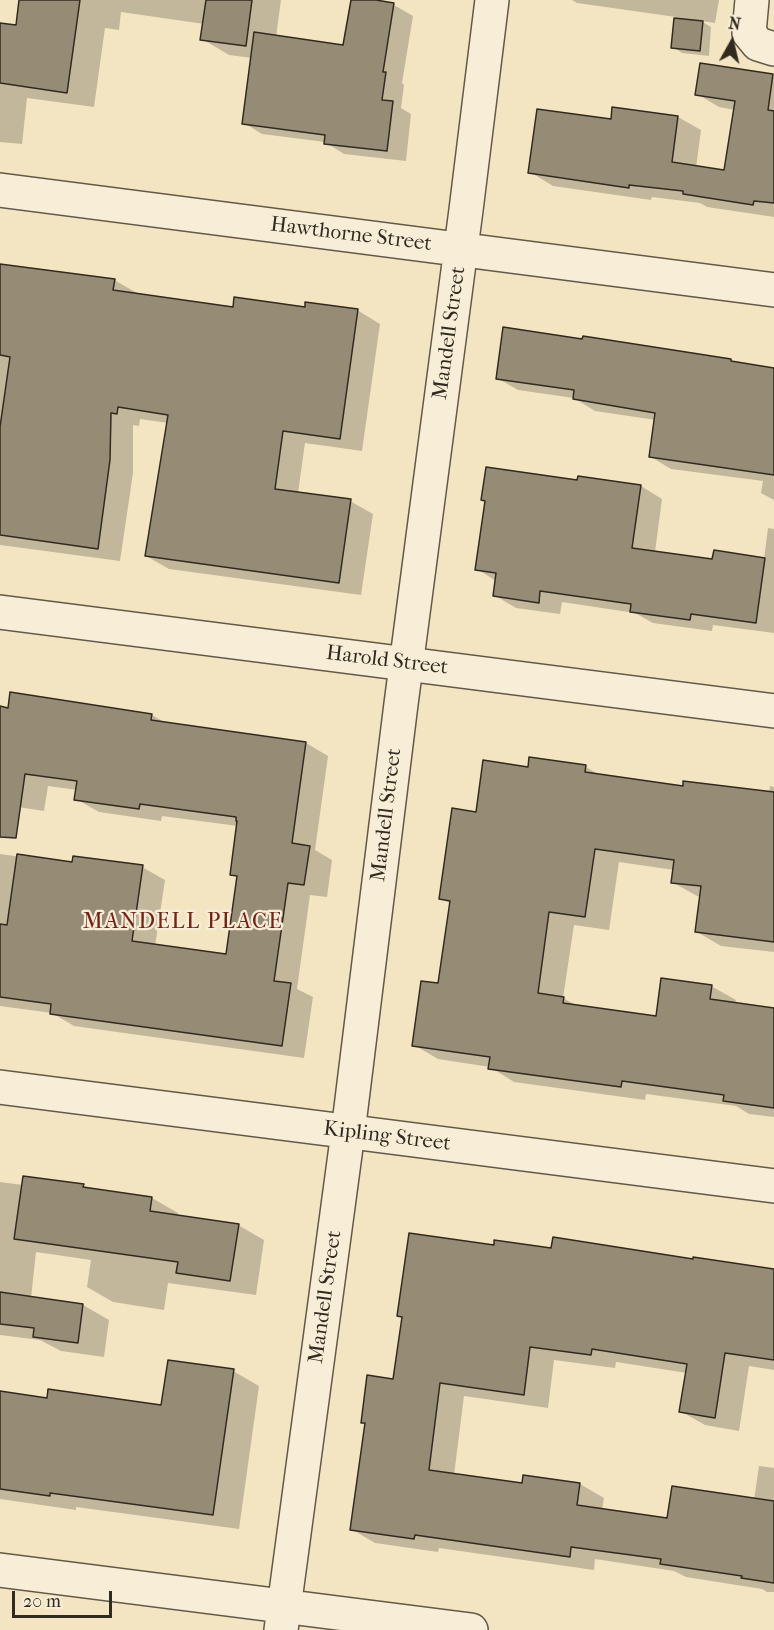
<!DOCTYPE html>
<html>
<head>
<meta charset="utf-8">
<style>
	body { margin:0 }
	#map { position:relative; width:774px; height:1630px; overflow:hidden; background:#f4e5c2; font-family:"IM FELL French Canon",serif }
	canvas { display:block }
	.north { position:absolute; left:702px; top:12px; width:60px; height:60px; -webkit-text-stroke:4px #f8eed7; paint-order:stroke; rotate:8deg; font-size:16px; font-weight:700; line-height:24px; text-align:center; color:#312a20 }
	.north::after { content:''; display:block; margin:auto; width:21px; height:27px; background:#312a20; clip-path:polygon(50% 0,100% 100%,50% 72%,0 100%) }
	.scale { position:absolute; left:12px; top:1591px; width:100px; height:27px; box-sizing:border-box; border:3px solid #312a20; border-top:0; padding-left:8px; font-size:18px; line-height:21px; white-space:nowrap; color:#312a20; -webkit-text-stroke:4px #f8eed7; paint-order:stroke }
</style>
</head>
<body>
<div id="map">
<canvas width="774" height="1630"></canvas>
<div class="north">N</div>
<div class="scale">20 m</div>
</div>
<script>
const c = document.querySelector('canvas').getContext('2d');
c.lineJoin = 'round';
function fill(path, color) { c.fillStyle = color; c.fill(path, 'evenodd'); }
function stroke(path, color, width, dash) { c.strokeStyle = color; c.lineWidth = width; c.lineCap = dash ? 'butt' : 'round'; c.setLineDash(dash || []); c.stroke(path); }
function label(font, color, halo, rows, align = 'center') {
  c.font = font + ' "IM FELL French Canon",serif'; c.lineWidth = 4.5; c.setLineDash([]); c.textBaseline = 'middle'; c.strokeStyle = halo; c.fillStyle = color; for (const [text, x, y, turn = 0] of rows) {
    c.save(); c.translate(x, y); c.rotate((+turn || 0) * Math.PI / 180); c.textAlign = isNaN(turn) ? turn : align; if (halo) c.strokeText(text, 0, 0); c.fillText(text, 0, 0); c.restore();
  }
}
const shadow = new Path2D(`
	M 21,0 L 281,0 L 276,37 L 344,47 L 352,0 L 366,0 L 394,5 L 413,16 L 402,83 L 404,85 L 401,108 L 411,114 L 406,161 L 344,154 L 325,142 L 262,134 L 244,123 L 252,58 L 229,55 L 202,39 L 204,24 L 121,12 L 119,30 L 105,28 L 94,107 L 27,98 L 22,144 L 0,142 L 0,25 L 17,27 Z
	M 572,0 L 719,0 L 715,23 L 701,21 L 711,27 L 709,56 L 682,53 L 673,47 L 676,17 L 577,3 Z
	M 773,76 L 774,77 L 774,217 L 707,207 L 700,203 L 652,197 L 651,200 L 553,186 L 530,172 L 612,121 L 614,109 L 678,117 L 701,130 L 696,168 L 726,172 L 735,110 L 719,107 L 697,94 Z
	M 0,264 L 114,280 L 137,293 L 136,295 L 234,309 L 306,308 L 357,310 L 380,324 L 362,451 L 305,443 L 298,493 L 350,501 L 373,514 L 361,595 L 169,569 L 146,556 L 168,423 L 140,419 L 139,426 L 133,425 L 133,473 L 120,561 L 0,545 Z
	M 731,360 L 737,364 L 774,369 L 774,500 L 761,493 L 763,481 L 671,469 L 651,457 L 656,420 L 595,411 L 574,398 L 518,390 L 497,378 Z
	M 578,482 L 641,486 L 662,499 L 655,552 L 714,561 L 764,559 L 768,528 L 774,529 L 774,633 L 713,625 L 712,631 L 653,623 L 635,613 L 562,602 L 560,614 L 516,608 L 494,595 L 496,581 L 477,569 Z
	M 0,708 L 152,715 L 166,723 L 306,743 L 328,756 L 315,850 L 332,860 L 327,897 L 310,895 L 297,989 L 313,997 L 304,1058 L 74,1026 L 52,1013 L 0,1006 L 0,854 L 73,864 L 142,867 L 165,880 L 155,946 L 228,956 L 239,878 L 231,874 L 238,826 L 162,816 L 161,821 L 99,812 L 76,799 L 77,790 L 48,786 L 44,811 L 11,806 L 0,809 Z
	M 586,767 L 601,776 L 684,787 L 769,793 L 770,786 L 774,787 L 774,952 L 721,946 L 697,932 L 701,897 L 697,896 L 672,882 L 674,870 L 619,862 L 609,930 L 574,925 L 563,998 L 579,1007 L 657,1018 L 711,986 L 736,1000 L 735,1004 L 774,1010 L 774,1117 L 749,1114 L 736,1106 L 646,1094 L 645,1100 L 514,1082 L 490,1067 L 438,1059 L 414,1045 L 440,985 L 451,904 L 441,898 L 477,813 L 529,768 Z
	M 0,1182 L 23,1185 L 83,1186 L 90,1190 L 152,1198 L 178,1213 L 177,1217 L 238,1225 L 264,1240 L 256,1295 L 168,1283 L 164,1310 L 113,1302 L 87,1287 L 91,1260 L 36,1252 L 31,1298 L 83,1305 L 109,1320 L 104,1357 L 61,1351 L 40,1340 L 0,1335 Z
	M 495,1247 L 552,1250 L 774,1271 L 774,1370 L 749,1366 L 739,1431 L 705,1425 L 680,1411 L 687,1373 L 616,1362 L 615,1368 L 554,1360 L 548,1408 L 464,1396 L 454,1475 L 523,1485 L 580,1484 L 604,1498 L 602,1510 L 668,1520 L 754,1500 L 759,1466 L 774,1468 L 774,1592 L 767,1592 L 762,1589 L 686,1577 L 674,1571 L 595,1559 L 594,1570 L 439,1548 L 438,1552 L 375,1543 L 351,1529 L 366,1424 L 362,1422 L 395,1380 L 403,1318 L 398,1315 Z
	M 233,1371 L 259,1386 L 239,1529 L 76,1507 L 76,1510 L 0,1499 L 0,1391 L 48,1400 L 163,1407 Z`);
const building = new Path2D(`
	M 19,0 L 80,0 L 67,93 L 0,83 L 0,23 L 16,25 Z
	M 206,0 L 252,0 L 246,46 L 200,40 Z
	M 351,0 L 376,0 L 394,3 L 383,72 L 386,72 L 382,100 L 393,101 L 387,151 L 324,144 L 325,135 L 242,124 L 254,32 L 343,45 Z
	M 674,18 L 703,21 L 700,51 L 671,48 Z
	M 700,63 L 773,74 L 768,110 L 774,111 L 774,203 L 754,201 L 753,205 L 683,194 L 683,191 L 629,185 L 629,188 L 528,173 L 537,109 L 611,119 L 612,107 L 678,116 L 672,162 L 724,170 L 735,101 L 695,95 Z
	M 0,264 L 115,279 L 113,290 L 233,307 L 234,297 L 305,307 L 305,302 L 358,309 L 340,439 L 283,431 L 275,489 L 351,499 L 339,583 L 145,556 L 168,415 L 118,407 L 117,414 L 111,413 L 110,460 L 98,549 L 0,535 L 0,427 L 10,357 L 0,355 Z
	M 503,327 L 582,339 L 583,336 L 731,359 L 731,361 L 774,368 L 774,475 L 649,457 L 655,413 L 573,399 L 574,390 L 496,379 Z
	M 486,467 L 577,480 L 578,476 L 641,485 L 632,548 L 712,559 L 714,550 L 765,558 L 756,623 L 691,614 L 690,620 L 630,612 L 631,604 L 540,591 L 539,603 L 493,596 L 496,573 L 475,570 L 485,501 L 481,500 Z
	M 10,692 L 152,714 L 151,720 L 306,742 L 292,843 L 310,846 L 304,885 L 288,883 L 274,981 L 291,983 L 282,1046 L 50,1014 L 51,1004 L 0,997 L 0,924 L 7,925 L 17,854 L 72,862 L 73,856 L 143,865 L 132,941 L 226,954 L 237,876 L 230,875 L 237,821 L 236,821 L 236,817 L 140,804 L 139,809 L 74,800 L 77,781 L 25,774 L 16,838 L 0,837 L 0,706 L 8,708 Z
	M 529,757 L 586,765 L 585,772 L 683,786 L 683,781 L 774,792 L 774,942 L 695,932 L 701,886 L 671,883 L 674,860 L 595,849 L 585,917 L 549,912 L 538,993 L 564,997 L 563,1003 L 656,1016 L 661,978 L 712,985 L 710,999 L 774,1008 L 774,1108 L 723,1101 L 724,1095 L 622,1081 L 621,1087 L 488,1069 L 490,1057 L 412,1046 L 421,981 L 438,983 L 450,901 L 439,899 L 452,808 L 476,812 L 483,760 L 528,767 Z
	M 23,1176 L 84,1184 L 83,1187 L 152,1197 L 150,1211 L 239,1224 L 230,1281 L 176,1273 L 178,1262 L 14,1239 Z
	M 409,1233 L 494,1245 L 494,1240 L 551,1248 L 553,1237 L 693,1259 L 693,1257 L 774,1269 L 774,1360 L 725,1353 L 715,1418 L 679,1412 L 687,1364 L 592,1349 L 591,1355 L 530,1347 L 524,1395 L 440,1383 L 429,1470 L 522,1483 L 523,1475 L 580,1483 L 577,1505 L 667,1518 L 672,1486 L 774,1501 L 774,1583 L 741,1578 L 742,1576 L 660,1564 L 661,1559 L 571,1547 L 570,1557 L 415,1535 L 414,1539 L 350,1530 L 365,1423 L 361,1423 L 367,1375 L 393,1379 L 402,1317 L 397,1316 Z
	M 0,1292 L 83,1304 L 78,1343 L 33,1337 L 34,1328 L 0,1324 Z
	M 168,1360 L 234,1369 L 213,1515 L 50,1493 L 50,1496 L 0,1489 L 0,1391 L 47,1398 L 48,1389 L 161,1405 Z`);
const minor = new Path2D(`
	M 752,0 L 749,33 L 758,44 L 774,49
	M 0,190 L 774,290
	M 0,612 L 774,711
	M 0,1087 L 774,1186
	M 0,1570 L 471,1630
	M 281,1630 L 348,1132 L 401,704 L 466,210 L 492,0`);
const streetNames = [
	["Hawthorne Street",351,235,7],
	["Mandell Street",450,333,-82],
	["Harold Street",387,661,7],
	["Mandell Street",387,815,-83],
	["Kipling Street",387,1137,7],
	["Mandell Street",326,1297,-82]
];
const neighbourhoodNames = [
	["MANDELL PLACE",183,923]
];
fill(shadow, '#0003');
fill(building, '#968b74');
stroke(building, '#312a20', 1.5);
stroke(minor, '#625948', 36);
stroke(minor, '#f8eed7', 33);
label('21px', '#312a20', '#f8eed7', streetNames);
c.letterSpacing = '1.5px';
label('22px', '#7a1f14', '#f8eed7', neighbourhoodNames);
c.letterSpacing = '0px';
</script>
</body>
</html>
